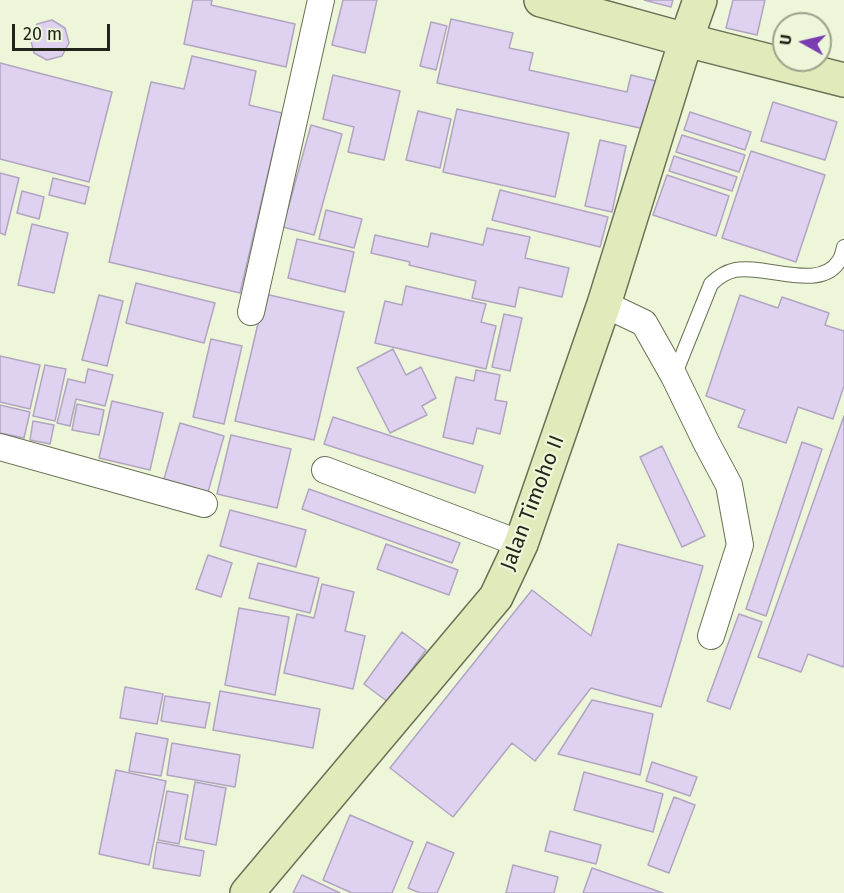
<!DOCTYPE html>
<html>
<head>
<meta charset="utf-8">
<style>
	body { margin:0 }
	#map { position:relative; width:844px; height:893px; overflow:hidden; background:#edf6d8; font-family:"Fira Sans",sans-serif }
	canvas { display:block }
	.north { position:absolute; left:772px; top:12px; width:60px; height:60px; box-sizing:border-box; background:#edf6d8; border:2px solid #9ca28c; border-radius:50%; rotate:278deg; font-size:16px; font-weight:700; line-height:24px; text-align:center; color:#22251a }
	.north::after { content:''; display:block; margin:auto; width:21px; height:27px; background:#793cb1; clip-path:polygon(50% 0,100% 100%,50% 72%,0 100%) }
	.scale { position:absolute; left:12px; top:24px; width:98px; height:27px; box-sizing:border-box; border:3px solid #22251a; border-top:0; padding-left:8px; font-size:18px; line-height:21px; white-space:nowrap; color:#22251a; -webkit-text-stroke:4px #edf6d8; paint-order:stroke }
</style>
</head>
<body>
<div id="map">
<canvas width="844" height="893"></canvas>
<div class="north">U</div>
<div class="scale">20 m</div>
</div>
<script>
const c = document.querySelector('canvas').getContext('2d');
c.lineJoin = 'round';
function fill(path, color) { c.fillStyle = color; c.fill(path, 'evenodd'); }
function stroke(path, color, width, dash) { c.strokeStyle = color; c.lineWidth = width; c.lineCap = dash ? 'butt' : 'round'; c.setLineDash(dash || []); c.stroke(path); }
function label(font, color, halo, rows, align = 'center') {
  c.font = font + ' "Fira Sans",sans-serif'; c.lineWidth = 4.5; c.setLineDash([]); c.textBaseline = 'middle'; c.strokeStyle = halo; c.fillStyle = color; for (const [text, x, y, turn = 0] of rows) {
    c.save(); c.translate(x, y); c.rotate((+turn || 0) * Math.PI / 180); c.textAlign = isNaN(turn) ? turn : align; if (halo) c.strokeText(text, 0, 0); c.fillText(text, 0, 0); c.restore();
  }
}
const building = new Path2D(`
	M 193,0 L 212,0 L 211,5 L 295,24 L 286,67 L 184,44 Z
	M 343,0 L 377,0 L 365,53 L 332,45 Z
	M 644,0 L 673,0 L 671,7 Z
	M 733,0 L 765,0 L 757,35 L 726,28 Z
	M 451,19 L 513,33 L 509,48 L 533,53 L 529,70 L 627,92 L 631,75 L 660,82 L 649,130 L 437,83 Z
	M 52,20 L 65,28 L 69,43 L 62,56 L 47,60 L 34,53 L 30,37 L 37,24 Z
	M 431,22 L 447,26 L 436,70 L 420,66 Z
	M 192,56 L 256,71 L 249,105 L 282,113 L 240,293 L 109,262 L 151,82 L 184,89 Z
	M 0,63 L 112,92 L 89,182 L 0,159 Z
	M 333,75 L 400,91 L 384,160 L 348,152 L 354,127 L 323,119 Z
	M 773,102 L 837,122 L 825,160 L 761,141 Z
	M 457,109 L 569,133 L 555,197 L 443,172 Z
	M 418,111 L 451,119 L 440,168 L 406,160 Z
	M 690,112 L 751,132 L 745,150 L 684,130 Z
	M 311,125 L 342,134 L 314,235 L 283,227 Z
	M 682,135 L 745,155 L 739,172 L 676,152 Z
	M 600,140 L 626,146 L 612,212 L 585,206 Z
	M 751,151 L 825,175 L 796,262 L 722,238 Z
	M 674,156 L 737,177 L 732,191 L 669,171 Z
	M 0,173 L 19,178 L 5,235 L 0,233 Z
	M 667,175 L 729,196 L 716,236 L 653,215 Z
	M 53,178 L 89,187 L 85,204 L 49,195 Z
	M 500,190 L 608,217 L 600,247 L 492,220 Z
	M 22,191 L 44,197 L 39,219 L 17,213 Z
	M 326,210 L 362,219 L 354,248 L 319,239 Z
	M 32,224 L 68,233 L 54,293 L 18,285 Z
	M 487,228 L 530,237 L 525,258 L 569,268 L 562,297 L 519,287 L 515,307 L 472,298 L 476,281 L 409,265 L 410,262 L 371,253 L 375,235 L 428,247 L 431,233 L 483,245 Z
	M 297,239 L 354,252 L 345,292 L 288,278 Z
	M 136,283 L 215,303 L 204,343 L 126,323 Z
	M 406,286 L 486,304 L 481,322 L 496,326 L 486,369 L 375,343 L 385,301 L 402,305 Z
	M 265,294 L 344,312 L 314,440 L 235,421 Z
	M 99,295 L 123,301 L 107,366 L 82,360 Z
	M 740,295 L 778,308 L 782,297 L 829,313 L 825,325 L 844,331 L 844,386 L 833,419 L 798,407 L 786,443 L 738,427 L 745,410 L 706,396 Z
	M 504,314 L 522,318 L 510,371 L 492,367 Z
	M 211,339 L 242,346 L 224,424 L 193,417 Z
	M 393,349 L 406,375 L 421,367 L 436,398 L 422,406 L 427,415 L 390,433 L 357,368 Z
	M 0,356 L 40,365 L 30,409 L 0,402 Z
	M 45,365 L 66,369 L 55,421 L 33,416 Z
	M 88,369 L 113,375 L 105,406 L 76,399 L 70,426 L 57,423 L 68,379 L 85,383 Z
	M 476,370 L 500,375 L 495,400 L 507,402 L 500,434 L 477,428 L 473,444 L 443,437 L 456,377 L 474,381 Z
	M 112,401 L 163,413 L 150,470 L 99,458 Z
	M 77,404 L 104,410 L 99,435 L 72,430 Z
	M 0,405 L 30,412 L 24,438 L 0,433 Z
	M 844,416 L 844,663 L 843,667 L 808,654 L 801,672 L 758,657 Z
	M 333,417 L 483,466 L 475,493 L 324,444 Z
	M 33,421 L 54,425 L 50,444 L 30,440 Z
	M 180,423 L 224,436 L 208,492 L 164,479 Z
	M 231,435 L 291,449 L 277,508 L 217,494 Z
	M 802,442 L 822,449 L 766,616 L 746,609 Z
	M 662,446 L 705,536 L 682,547 L 640,457 Z
	M 309,489 L 460,543 L 452,563 L 302,509 Z
	M 230,510 L 306,530 L 296,567 L 220,546 Z
	M 386,544 L 458,570 L 449,595 L 377,569 Z
	M 618,544 L 703,566 L 661,707 L 591,688 L 535,761 L 512,743 L 453,817 L 390,768 L 532,590 L 591,636 Z
	M 208,555 L 232,563 L 221,597 L 196,589 Z
	M 258,563 L 319,578 L 310,613 L 249,598 Z
	M 322,584 L 354,592 L 345,631 L 365,636 L 353,689 L 284,673 L 297,614 L 314,618 Z
	M 239,608 L 289,617 L 275,695 L 225,685 Z
	M 739,614 L 762,622 L 730,709 L 707,701 Z
	M 402,632 L 426,650 L 388,702 L 364,684 Z
	M 125,687 L 163,694 L 157,724 L 120,718 Z
	M 220,691 L 320,709 L 313,748 L 213,730 Z
	M 165,696 L 210,703 L 205,728 L 161,721 Z
	M 592,700 L 653,714 L 640,775 L 558,754 Z
	M 136,733 L 168,739 L 161,776 L 129,771 Z
	M 172,743 L 240,755 L 235,787 L 167,775 Z
	M 652,762 L 697,777 L 690,796 L 646,781 Z
	M 116,770 L 166,781 L 149,865 L 99,854 Z
	M 584,772 L 663,794 L 653,832 L 574,810 Z
	M 195,782 L 226,788 L 216,845 L 185,839 Z
	M 167,791 L 188,795 L 179,844 L 158,840 Z
	M 674,797 L 695,805 L 669,873 L 648,865 Z
	M 350,815 L 413,842 L 392,893 L 352,893 L 323,880 Z
	M 550,831 L 601,845 L 596,864 L 545,851 Z
	M 157,842 L 204,851 L 200,876 L 153,868 Z
	M 427,842 L 454,853 L 437,893 L 420,893 L 408,888 Z
	M 513,865 L 558,877 L 554,893 L 506,893 Z
	M 592,868 L 663,893 L 583,893 Z
	M 302,875 L 340,893 L 293,893 Z`);
const lane = new Path2D(`
	M 674,376 L 711,284 C 718,277 726,272 735,270 C 765,264 820,292 839,261 C 842,257 843,251 844,247`);
const street = new Path2D(`
	M 604,304 L 644,323 L 674,376 L 706,442 L 729,485 L 740,545 L 711,636
	M 251,312 L 321,0
	M 0,447 L 204,504
	M 325,470 L 521,544`);
const secondary = new Path2D(`
	M 541,0 L 686,40 L 844,80
	M 247,893 L 496,597 L 521,544 L 604,304 L 686,40 L 700,0`);
const streetNames = [
	["Jalan Timoho II",533,503,-69]
];
fill(building, '#dfd2f0');
stroke(building, '#b1a5c1', 1.5);
stroke(lane, '#687055', 16);
stroke(street, '#687055', 28);
stroke(secondary, '#687055', 36);
stroke(lane, '#fff', 14);
stroke(street, '#fff', 26);
stroke(secondary, '#e1eaba', 33);
label('21px', '#22251a', '#edf6d8', streetNames);
</script>
</body>
</html>
